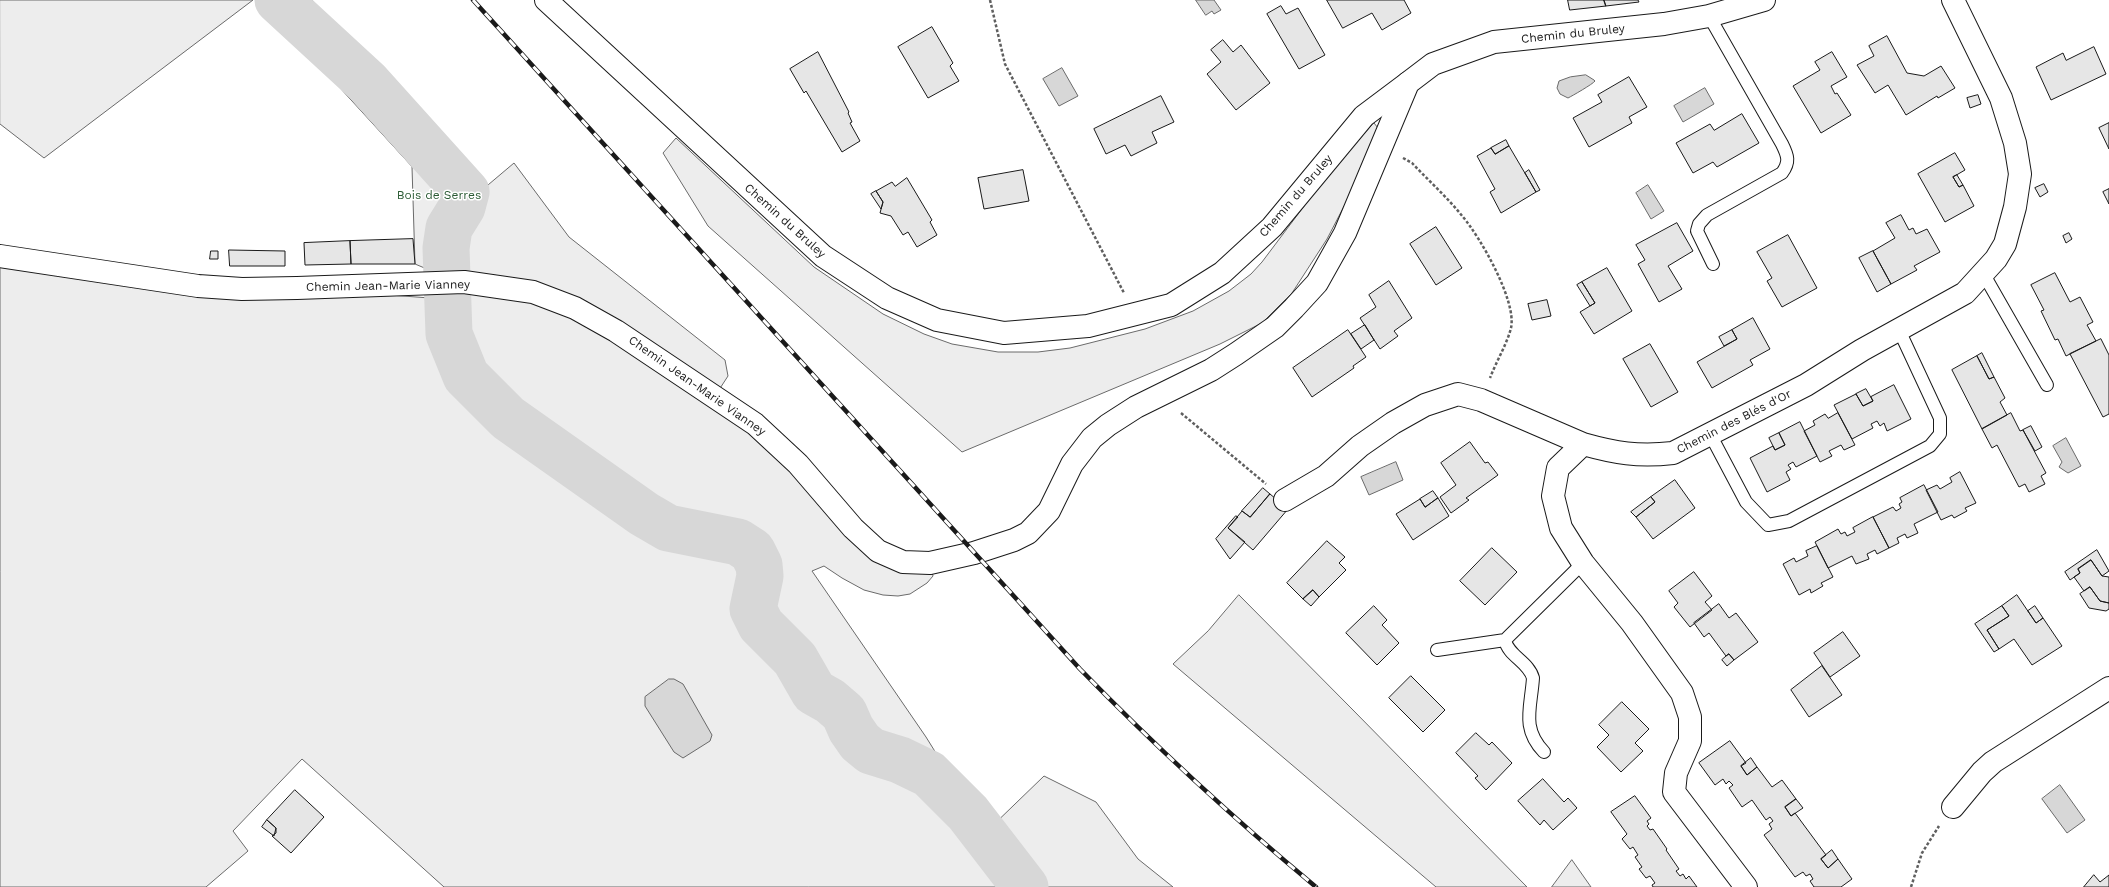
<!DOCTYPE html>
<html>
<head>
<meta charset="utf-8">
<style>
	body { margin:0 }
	canvas { display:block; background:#fff }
</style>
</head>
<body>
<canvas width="2109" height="887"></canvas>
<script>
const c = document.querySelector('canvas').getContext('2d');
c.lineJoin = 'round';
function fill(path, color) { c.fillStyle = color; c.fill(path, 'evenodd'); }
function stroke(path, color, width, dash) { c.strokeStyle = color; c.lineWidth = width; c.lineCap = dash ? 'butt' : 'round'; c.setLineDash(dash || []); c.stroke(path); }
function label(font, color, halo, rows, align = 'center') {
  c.font = font + ' "Work Sans",sans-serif'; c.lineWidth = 3; c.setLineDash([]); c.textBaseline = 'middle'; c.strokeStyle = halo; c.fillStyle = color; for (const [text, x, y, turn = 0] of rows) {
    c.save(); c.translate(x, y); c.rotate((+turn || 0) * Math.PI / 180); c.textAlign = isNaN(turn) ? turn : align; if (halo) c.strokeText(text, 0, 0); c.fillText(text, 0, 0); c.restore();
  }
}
const built = new Path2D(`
	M 0,0 L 253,0 L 44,158 L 0,124 Z
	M 260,0 L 312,0 L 455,162 L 461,182 L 470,190 L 469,201 L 514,163 L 569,237 L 725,360 L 728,376 L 715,396 L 864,539 L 930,563 L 933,576 L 927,583 L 910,594 L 898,596 L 883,595 L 864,590 L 842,578 L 824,566 L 812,571 L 926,737 L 949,774 L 968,813 L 985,833 L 1044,776 L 1096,802 L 1138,859 L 1173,887 L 444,887 L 302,759 L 233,831 L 248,851 L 206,887 L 0,887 L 0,256 L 297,288 L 443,299 L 446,277 L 415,264 L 412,167 Z
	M 1374,123 L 1378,128 L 1352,191 L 1327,239 L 1292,293 L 1262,323 L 1220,344 L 962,452 L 708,226 L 663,153 L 676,138 L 814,267 L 883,314 L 924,334 L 952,344 L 998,352 L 1038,352 L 1070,348 L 1145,329 L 1193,311 L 1229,291 L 1251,274 L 1262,262 L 1326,177 Z
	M 1239,595 L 1352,709 L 1527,887 L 1436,887 L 1173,664 L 1208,631 Z
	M 1572,860 L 1591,887 L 1552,887 Z`);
const water = new Path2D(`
	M 1196,0 L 1214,0 L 1221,10 L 1214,14 L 1212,11 L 1206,15 Z
	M 1062,68 L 1078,96 L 1059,106 L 1043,79 Z
	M 1586,75 L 1594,80 L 1595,81 C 1593,84 1572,96 1568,98 L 1560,94 L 1557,88 L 1559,81 L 1570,77 Z
	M 1705,88 L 1714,104 L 1683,122 L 1674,106 Z
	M 1648,185 L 1664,211 L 1651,219 L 1636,193 Z
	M 461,358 L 473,359 C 483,370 483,388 473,400 C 457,397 447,379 446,364 L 448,361 Z
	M 2066,438 L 2081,466 L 2068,473 L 2059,467 L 2062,462 L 2053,446 Z
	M 1396,462 L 1403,480 L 1369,495 L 1361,477 Z
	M 669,679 L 674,679 L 683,684 L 712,735 L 710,741 L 683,758 L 674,752 L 645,706 L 645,697 Z
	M 2060,785 L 2085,820 L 2067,833 L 2042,799 Z`);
const river = new Path2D(`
	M 278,0 L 367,82 L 466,192 L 462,207 L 449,228 L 446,248 L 449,334 L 466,376 L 508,418 L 644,514 L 668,528 L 738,542 L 752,551 L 759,565 L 760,576 L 753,609 L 761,625 L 795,659 L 814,692 L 830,701 L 844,713 L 851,729 L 860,742 L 871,751 L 900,760 L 929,774 L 968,813 L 1025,887`);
const building = new Path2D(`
	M 1327,0 L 1404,0 L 1411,13 L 1382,30 L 1372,13 L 1343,28 Z
	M 1568,0 L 1604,0 L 1606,6 L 1570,10 Z
	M 1604,0 L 1638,0 L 1639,2 L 1606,6 Z
	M 1281,6 L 1286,14 L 1298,8 L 1325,55 L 1299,69 L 1267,14 Z
	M 932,27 L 953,63 L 950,66 L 959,81 L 928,98 L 898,47 Z
	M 1887,36 L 1907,73 L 1924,76 L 1941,66 L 1955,88 L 1938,98 L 1937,96 L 1906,115 L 1888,85 L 1875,93 L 1857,65 L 1874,56 L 1869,46 Z
	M 1223,40 L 1233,52 L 1241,45 L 1270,83 L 1236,110 L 1207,74 L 1221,62 L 1211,50 Z
	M 2094,47 L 2106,74 L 2051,100 L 2036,67 L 2063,53 L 2066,60 Z
	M 818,52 L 849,112 L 848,113 L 852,122 L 850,123 L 860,141 L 842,152 L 806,91 L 804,93 L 790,69 Z
	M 1832,52 L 1847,77 L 1831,86 L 1835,94 L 1837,93 L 1851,115 L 1821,133 L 1793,86 L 1820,70 L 1815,62 Z
	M 1629,77 L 1647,107 L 1629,117 L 1632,123 L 1589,147 L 1573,118 L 1602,102 L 1598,95 Z
	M 1978,95 L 1981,104 L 1970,108 L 1967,98 Z
	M 1161,96 L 1174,122 L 1152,132 L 1157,143 L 1131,156 L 1125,145 L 1106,154 L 1094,129 Z
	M 1742,114 L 1759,143 L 1717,167 L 1713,162 L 1693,173 L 1676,143 L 1710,124 L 1714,130 Z
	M 2109,123 L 2109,149 L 2099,128 Z
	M 1506,140 L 1509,146 L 1495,154 L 1491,148 Z
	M 1509,146 L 1536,192 L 1501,213 L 1490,192 L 1495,189 L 1477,156 L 1491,148 L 1495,154 Z
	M 1955,153 L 1965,170 L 1953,177 L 1959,187 L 1963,185 L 1974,206 L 1945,222 L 1918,174 Z
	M 1023,170 L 1029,201 L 984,209 L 978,178 Z
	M 1529,170 L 1540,190 L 1536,192 L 1525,173 Z
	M 1957,175 L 1963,185 L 1959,187 L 1953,177 Z
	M 907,178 L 932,220 L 930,222 L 937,235 L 917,247 L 908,232 L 903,235 L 891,216 L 880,213 L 883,202 L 876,191 L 892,182 L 895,186 Z
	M 2044,184 L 2048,192 L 2040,197 L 2035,188 Z
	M 2109,189 L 2109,204 L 2103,192 Z
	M 876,191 L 883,202 L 881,209 L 871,194 Z
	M 1901,215 L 1909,230 L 1913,228 L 1916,234 L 1927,229 L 1940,252 L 1914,266 L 1917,270 L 1891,284 L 1873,251 L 1895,238 L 1886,223 Z
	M 1677,223 L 1693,251 L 1668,266 L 1682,289 L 1659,302 L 1638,264 L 1645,260 L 1636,245 Z
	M 1436,227 L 1462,268 L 1436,285 L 1410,244 Z
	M 2069,233 L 2072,239 L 2066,243 L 2063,236 Z
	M 1788,235 L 1817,288 L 1782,307 L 1767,281 L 1772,278 L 1757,252 Z
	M 413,239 L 415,264 L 351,264 L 350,241 Z
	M 350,241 L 351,264 L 305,265 L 304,243 Z
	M 229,250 L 285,251 L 285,266 L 230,266 Z
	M 211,251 L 218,251 L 218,259 L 210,259 Z
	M 1873,251 L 1891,284 L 1877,292 L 1859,258 Z
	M 1607,268 L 1632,311 L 1594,334 L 1580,312 L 1595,303 L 1582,282 Z
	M 2055,273 L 2070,302 L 2080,297 L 2093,322 L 2087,325 L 2096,341 L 2066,356 L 2058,339 L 2055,340 L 2041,311 L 2044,310 L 2031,285 Z
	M 1389,281 L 1412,318 L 1394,331 L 1398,336 L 1380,349 L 1360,318 L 1376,307 L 1369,295 Z
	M 1582,282 L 1595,303 L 1590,306 L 1577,285 Z
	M 1547,300 L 1551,316 L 1532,320 L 1528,304 Z
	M 1753,318 L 1770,349 L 1750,360 L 1753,365 L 1712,388 L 1697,362 L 1737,339 L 1732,330 Z
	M 1365,325 L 1374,340 L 1361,349 L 1351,334 Z
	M 1348,330 L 1366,357 L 1353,366 L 1354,368 L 1312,397 L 1293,368 Z
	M 1732,330 L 1737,339 L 1724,346 L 1719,337 Z
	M 2101,339 L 2109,355 L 2109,414 L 2103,417 L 2070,354 Z
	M 1650,344 L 1678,392 L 1651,407 L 1623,359 Z
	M 1982,353 L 1994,377 L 1989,379 L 1977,356 Z
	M 1977,356 L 1989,379 L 1994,377 L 2005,398 L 2000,402 L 2007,415 L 1982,429 L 1952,370 Z
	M 1894,385 L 1911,419 L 1887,431 L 1884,423 L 1880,426 L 1877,421 L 1871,424 L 1873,428 L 1852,439 L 1834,405 L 1856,394 L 1863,406 L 1873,401 L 1871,397 Z
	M 1866,389 L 1873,401 L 1863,406 L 1856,394 Z
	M 1838,413 L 1855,445 L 1844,450 L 1841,445 L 1829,451 L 1832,456 L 1820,462 L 1804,431 L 1815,425 L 1813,421 L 1825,414 L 1828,418 Z
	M 2011,413 L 2020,431 L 2023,430 L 2046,473 L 2041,476 L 2045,484 L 2029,492 L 2025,484 L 2019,487 L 1997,445 L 1992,448 L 1982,429 Z
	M 1800,422 L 1817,456 L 1796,467 L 1793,462 L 1788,465 L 1791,469 L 1786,472 L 1790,480 L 1767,492 L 1750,458 L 1773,446 L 1775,450 L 1785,445 L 1779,433 Z
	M 2031,426 L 2042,447 L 2035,451 L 2023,430 Z
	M 1779,433 L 1785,445 L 1775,450 L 1769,438 Z
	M 1470,442 L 1485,463 L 1488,462 L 1498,475 L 1466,498 L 1469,500 L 1451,513 L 1440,497 L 1456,485 L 1441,463 Z
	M 1960,472 L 1976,503 L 1965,508 L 1967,511 L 1954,518 L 1952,515 L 1941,520 L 1926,490 L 1937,485 L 1940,489 L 1952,482 L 1950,478 Z
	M 1675,480 L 1695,508 L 1653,539 L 1636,517 L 1655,502 L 1651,497 Z
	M 1924,485 L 1938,512 L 1914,524 L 1918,533 L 1907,538 L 1905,534 L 1897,538 L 1899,543 L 1889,548 L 1873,517 L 1893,507 L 1896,511 L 1901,508 L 1899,504 L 1902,502 L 1900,498 Z
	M 1263,488 L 1270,494 L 1250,517 L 1242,511 Z
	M 1433,491 L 1438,498 L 1425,507 L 1420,499 Z
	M 1270,494 L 1288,509 L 1253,550 L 1228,528 L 1242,511 L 1250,517 Z
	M 1651,497 L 1655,502 L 1636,517 L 1631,512 Z
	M 1438,498 L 1449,516 L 1413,540 L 1396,514 L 1420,499 L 1425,507 Z
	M 1236,516 L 1238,517 L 1228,528 L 1245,542 L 1230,559 L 1216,539 Z
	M 1873,517 L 1889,548 L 1877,554 L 1875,550 L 1867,554 L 1869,559 L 1856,564 L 1852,556 L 1828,568 L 1815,542 L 1838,529 L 1841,534 L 1845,532 L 1847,536 L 1855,532 L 1853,528 Z
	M 1327,541 L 1345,557 L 1339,563 L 1346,570 L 1319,597 L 1313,590 L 1303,599 L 1287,583 Z
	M 1817,546 L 1833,577 L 1821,583 L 1823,586 L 1811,593 L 1810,589 L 1799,595 L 1783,564 L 1794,558 L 1796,562 L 1808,556 L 1806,551 Z
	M 1492,548 L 1517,572 L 1485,605 L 1460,581 Z
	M 2097,550 L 2109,571 L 2102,576 L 2091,560 L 2078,569 L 2080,573 L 2070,580 L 2065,572 Z
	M 2091,560 L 2102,576 L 2109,577 L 2109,603 L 2100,601 L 2090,587 L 2084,591 L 2074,577 L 2080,573 L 2078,569 Z
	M 1694,572 L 1712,596 L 1705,602 L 1712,610 L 1690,627 L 1674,607 L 1678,603 L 1669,591 Z
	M 2090,587 L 2100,601 L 2109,603 L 2109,609 L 2106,611 L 2089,608 L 2080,594 Z
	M 1313,590 L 1319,597 L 1311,606 L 1303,599 Z
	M 2017,595 L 2036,623 L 2043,618 L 2062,646 L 2032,665 L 2014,639 L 1999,649 L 1987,630 L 2009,616 L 2002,606 Z
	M 1719,604 L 1729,618 L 1736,613 L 1758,642 L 1734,660 L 1729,654 L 1726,656 L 1709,633 L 1704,637 L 1694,623 Z
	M 1374,606 L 1387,620 L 1382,625 L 1399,643 L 1377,665 L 1346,633 Z
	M 2002,606 L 2009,616 L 1987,630 L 1999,649 L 1994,652 L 1975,624 Z
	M 2035,606 L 2043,618 L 2036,623 L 2028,611 Z
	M 1843,632 L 1860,656 L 1830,677 L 1814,653 Z
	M 1729,654 L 1734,660 L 1727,666 L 1722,660 Z
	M 1822,666 L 1842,695 L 1809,717 L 1791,690 Z
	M 1411,676 L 1445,710 L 1423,732 L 1389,698 Z
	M 1622,702 L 1649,729 L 1635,743 L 1643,751 L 1621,772 L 1597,747 L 1609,735 L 1599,725 Z
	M 1476,733 L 1489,745 L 1492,742 L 1512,763 L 1486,790 L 1475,778 L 1478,776 L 1456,753 Z
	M 1730,741 L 1746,763 L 1741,766 L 1747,775 L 1757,767 L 1772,787 L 1782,780 L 1796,799 L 1785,807 L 1791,816 L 1795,813 L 1826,855 L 1821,859 L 1828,868 L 1838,859 L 1852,879 L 1841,887 L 1814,887 L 1810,881 L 1813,879 L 1810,874 L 1806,876 L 1803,872 L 1795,877 L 1764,835 L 1772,829 L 1769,824 L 1773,821 L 1770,817 L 1766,820 L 1752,800 L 1742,807 L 1729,788 L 1733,785 L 1729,781 L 1726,784 L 1723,779 L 1715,785 L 1699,763 Z
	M 1751,758 L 1757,767 L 1747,775 L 1741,766 Z
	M 1543,779 L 1564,802 L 1568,798 L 1577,808 L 1553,830 L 1544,820 L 1540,825 L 1518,801 Z
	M 295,790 L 324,817 L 291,853 L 272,836 L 276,833 L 276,828 L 267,820 Z
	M 1635,796 L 1651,818 L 1647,821 L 1649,824 L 1647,826 L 1650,830 L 1653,829 L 1667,849 L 1666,850 L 1679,869 L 1676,871 L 1680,876 L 1683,874 L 1686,879 L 1689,876 L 1697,887 L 1653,887 L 1652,885 L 1655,883 L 1650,876 L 1646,878 L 1639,869 L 1642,867 L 1635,857 L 1638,855 L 1633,847 L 1630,849 L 1622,839 L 1627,834 L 1611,812 Z
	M 1796,799 L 1803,808 L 1791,816 L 1785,807 Z
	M 267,820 L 276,828 L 274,836 L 262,827 Z
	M 1832,850 L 1838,859 L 1828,868 L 1821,859 Z
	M 2094,875 L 2100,882 L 2109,875 L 2109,887 L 2084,887 Z`);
const path = new Path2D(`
	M 990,0 L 1005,64 L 1124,293
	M 1403,158 L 1412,163 C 1429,181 1448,198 1463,217 C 1480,237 1517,301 1511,328 C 1507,344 1496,362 1490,378
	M 1181,413 L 1266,484
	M 1911,887 L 1922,853 L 1939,826`);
const lane = new Path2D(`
	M 1709,16 L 1782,144 C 1788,156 1790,162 1782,173 L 1707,215 L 1699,224 L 1697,231 L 1713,264
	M 1983,273 L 2047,385
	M 1710,434 L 1746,502 L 1768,525 L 1789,521 L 1930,446 L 1940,434 L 1940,418 L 1899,330
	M 1505,640 L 1583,563
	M 1437,650 L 1505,640 C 1508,656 1529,662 1533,678 C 1531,708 1521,728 1544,752`);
const street = new Path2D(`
	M 546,0 L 823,256 L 887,298 L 937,320 L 1004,333 L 1088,326 L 1171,305 L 1222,273 L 1272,227 L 1364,116 L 1408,83
	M 1285,500 L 1326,476 L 1360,446 L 1393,423 L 1425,405 L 1458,394 L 1481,400 L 1583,444
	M 1953,807 L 1982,772 L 1993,762 L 2109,688
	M 1746,887 L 1674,792 L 1676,773 L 1690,741 L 1690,717 L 1682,693 L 1632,623 L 1583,563 L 1561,528 L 1553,496 L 1558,468 L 1583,444 C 1615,453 1638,457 1673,453 L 1806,385 L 1862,350 L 1965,293 L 1996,259 L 2005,244 L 2015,207 L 2020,174 L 2015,143 L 2001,98 L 1953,0`);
const secondary = new Path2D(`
	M 0,256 L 198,286 L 242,289 L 297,288 L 464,282 L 533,292 L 575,308 L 616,331 L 755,424 L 798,464 L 853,528 L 878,551 L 903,562 L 930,563 L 974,553 L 1014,540 L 1028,533 L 1049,511 L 1072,464 L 1092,438 L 1108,425 L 1136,407 L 1211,370 L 1236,354 L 1275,327 L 1294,308 L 1317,283 L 1345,233 L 1408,83 L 1433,64 L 1494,42 L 1664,24 L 1709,16 L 1764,0`);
const rail = new Path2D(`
	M 473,0 L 1080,669 C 1155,746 1233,818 1316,887`);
const streetNames = [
	["Chemin du Bruley",1573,34,-6],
	["Chemin du Bruley",1296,196,-49],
	["Chemin du Bruley",785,221,42],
	["Chemin Jean-Marie Vianney",388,286,-1],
	["Chemin Jean-Marie Vianney",697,386,35],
	["Chemin des Blés d'Or",1734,422,-27]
];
const parkNames = [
	["Bois de Serres",439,195]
];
fill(built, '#ededed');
stroke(built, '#6a6a6a', 1);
fill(water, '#d7d7d7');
stroke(water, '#6a6a6a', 1);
stroke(river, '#d7d7d7', 47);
fill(building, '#e6e6e6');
stroke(building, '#1a1a1a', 1);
stroke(lane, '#1a1a1a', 14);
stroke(street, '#1a1a1a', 24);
stroke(secondary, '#1a1a1a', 24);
stroke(path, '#5f5f5f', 2.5, [3, 2]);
stroke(lane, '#fff', 12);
stroke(street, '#fff', 22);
stroke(secondary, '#fff', 22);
stroke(rail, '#1a1a1a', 4.5);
stroke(rail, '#fff', 3, [9]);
label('12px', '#1a1a1a', '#fff', streetNames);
label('12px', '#2b5a34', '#fff', parkNames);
</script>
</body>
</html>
